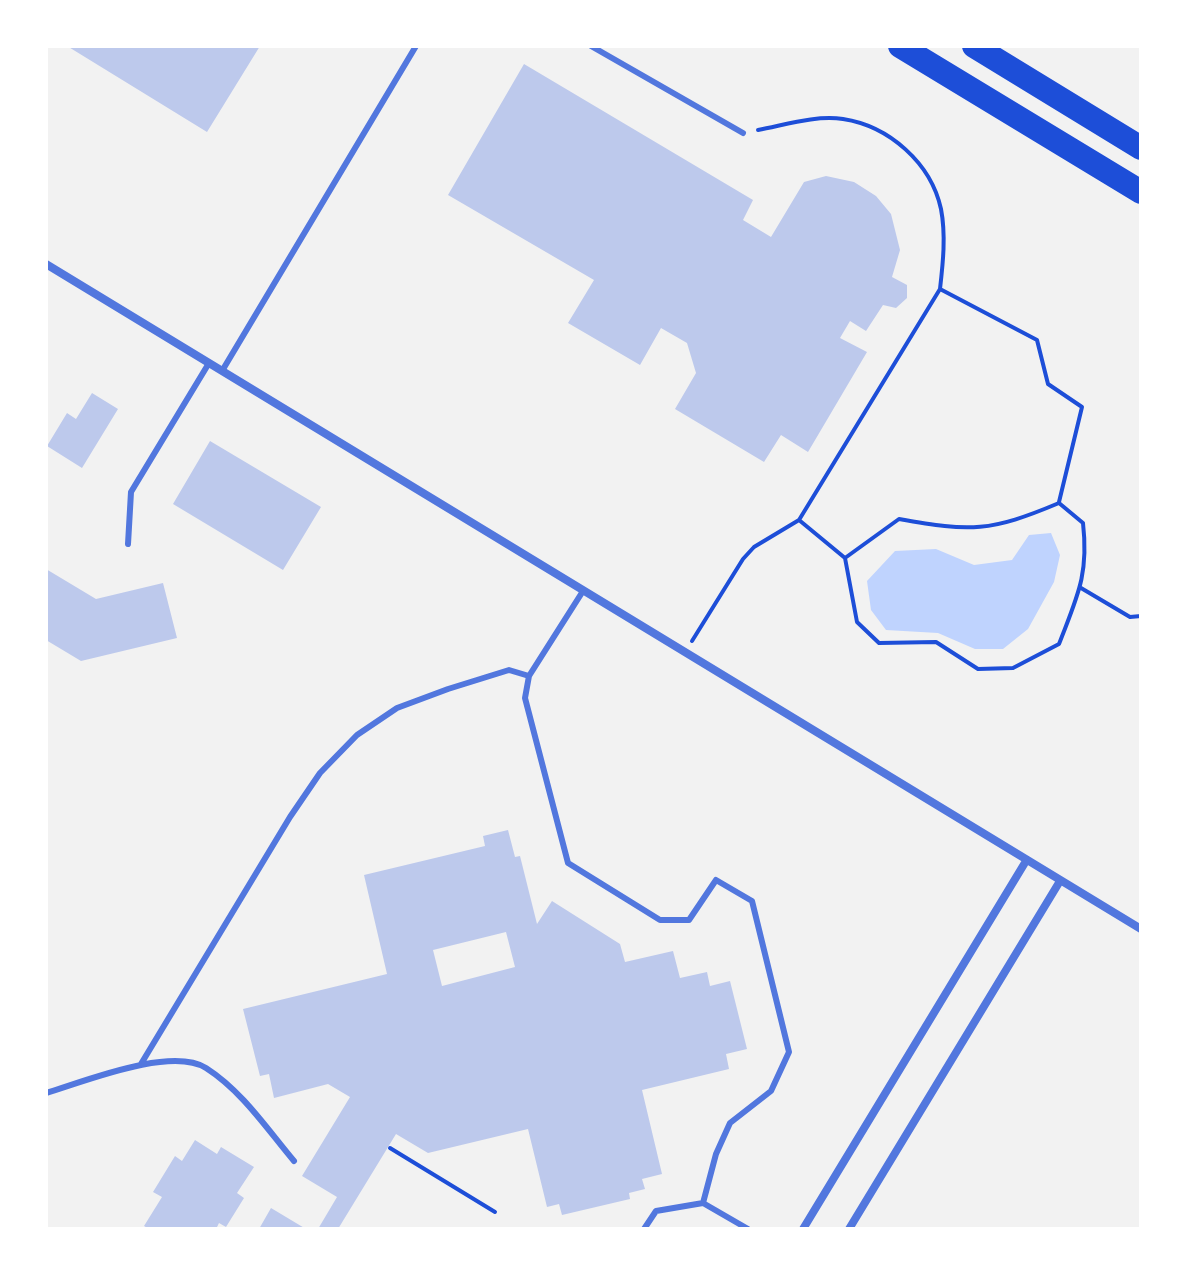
<!DOCTYPE html>
<html>
<head>
<meta charset="utf-8">
<style>
	body { margin:0 }
	#map { position:relative; width:1187px; height:1275px; overflow:hidden; background:#f2f2f2; font-family:"Varela Round",sans-serif }
	canvas { display:block }
	.frame { position:absolute; inset:0; border:48px solid #fff; pointer-events:none }
</style>
</head>
<body>
<div id="map">
<canvas width="1187" height="1275"></canvas>
<div class="frame"></div>
</div>
<script>
const c = document.querySelector('canvas').getContext('2d');
c.lineJoin = 'round';
function fill(path, color) { c.fillStyle = color; c.fill(path, 'evenodd'); }
function stroke(path, color, width, dash) { c.strokeStyle = color; c.lineWidth = width; c.lineCap = dash ? 'butt' : 'round'; c.setLineDash(dash || []); c.stroke(path); }
const water = new Path2D(`
	M 1051,533 L 1060,555 L 1054,582 L 1028,629 L 1003,649 L 975,649 L 938,633 L 886,630 L 871,610 L 867,581 L 895,551 L 936,549 L 974,565 L 1012,560 L 1029,535 Z`);
const building = new Path2D(`
	M 67,46 L 260,46 L 207,132 Z
	M 524,64 L 753,200 L 743,220 L 771,237 L 804,182 L 826,176 L 854,182 L 876,196 L 891,214 L 900,250 L 892,277 L 907,285 L 907,298 L 896,308 L 883,305 L 866,331 L 850,321 L 840,338 L 867,352 L 808,452 L 781,435 L 764,462 L 675,409 L 696,373 L 687,343 L 661,328 L 640,365 L 568,323 L 594,280 L 448,195 Z
	M 92,393 L 118,409 L 82,468 L 47,446 L 67,413 L 76,419 Z
	M 210,441 L 321,507 L 283,570 L 173,504 Z
	M 46,569 L 96,599 L 163,583 L 177,638 L 81,661 L 46,640 Z
	M 508,830 L 515,857 L 520,856 L 537,924 L 552,901 L 620,944 L 625,962 L 673,951 L 680,978 L 707,972 L 710,986 L 730,981 L 747,1049 L 726,1054 L 729,1069 L 642,1090 L 662,1174 L 642,1179 L 645,1189 L 629,1193 L 630,1199 L 562,1215 L 559,1204 L 547,1207 L 528,1129 L 428,1153 L 396,1134 L 338,1229 L 318,1229 L 337,1197 L 302,1176 L 350,1097 L 328,1084 L 274,1098 L 269,1074 L 260,1076 L 243,1009 L 387,974 L 364,875 L 485,846 L 483,836 ZM 506,932 L 515,967 L 442,986 L 433,950 Z
	M 195,1140 L 217,1154 L 221,1147 L 254,1167 L 237,1193 L 244,1198 L 226,1227 L 219,1223 L 216,1229 L 149,1229 L 144,1226 L 162,1197 L 153,1192 L 175,1156 L 182,1161 Z
	M 271,1208 L 306,1229 L 259,1229 Z`);
const path = new Path2D(`
	M 940,289 L 1037,340 L 1048,384 L 1082,407 L 1059,502
	M 1059,503 L 1083,523 C 1089,575 1077,597 1059,644 L 1013,668 L 978,669 L 936,642 L 879,643 L 857,622 L 845,558 L 899,519 C 971,532 990,532 1059,503 Z
	M 799,520 L 845,558
	M 1081,588 L 1130,617 L 1141,616
	M 692,641 L 743,559 L 754,547 L 799,520 L 940,289 C 943,263 946,235 941,209 C 931,163 889,126 843,119 C 815,115 785,125 758,130
	M 390,1148 L 495,1212`);
const service = new Path2D(`
	M 591,46 L 743,133
	M 222,371 L 416,46
	M 128,544 L 131,492 L 209,363
	M 583,591 L 529,676 L 525,698 L 568,863 L 660,920 L 689,920 L 716,880 L 752,901 L 789,1052 L 771,1091 L 730,1123 L 716,1154 L 703,1203 L 656,1211 L 644,1229
	M 141,1064 L 290,817 L 320,773 L 357,735 L 397,708 L 448,689 L 509,670 L 529,676
	M 46,1093 C 83,1082 171,1046 206,1068 C 242,1091 267,1129 294,1161
	M 703,1203 L 748,1229`);
const minor = new Path2D(`
	M 46,264 L 1141,929
	M 803,1229 L 1026,861
	M 849,1229 L 1060,881`);
const motorway = new Path2D(`
	M 900,46 L 1141,192
	M 974,46 L 1141,148`);
fill(water, '#bfd3fe');
fill(building, '#bdc9ec');
stroke(path, '#1d4ed8', 4);
stroke(service, '#5277de', 6);
stroke(minor, '#5277de', 8);
stroke(motorway, '#1d4ed8', 24);
</script>
</body>
</html>
